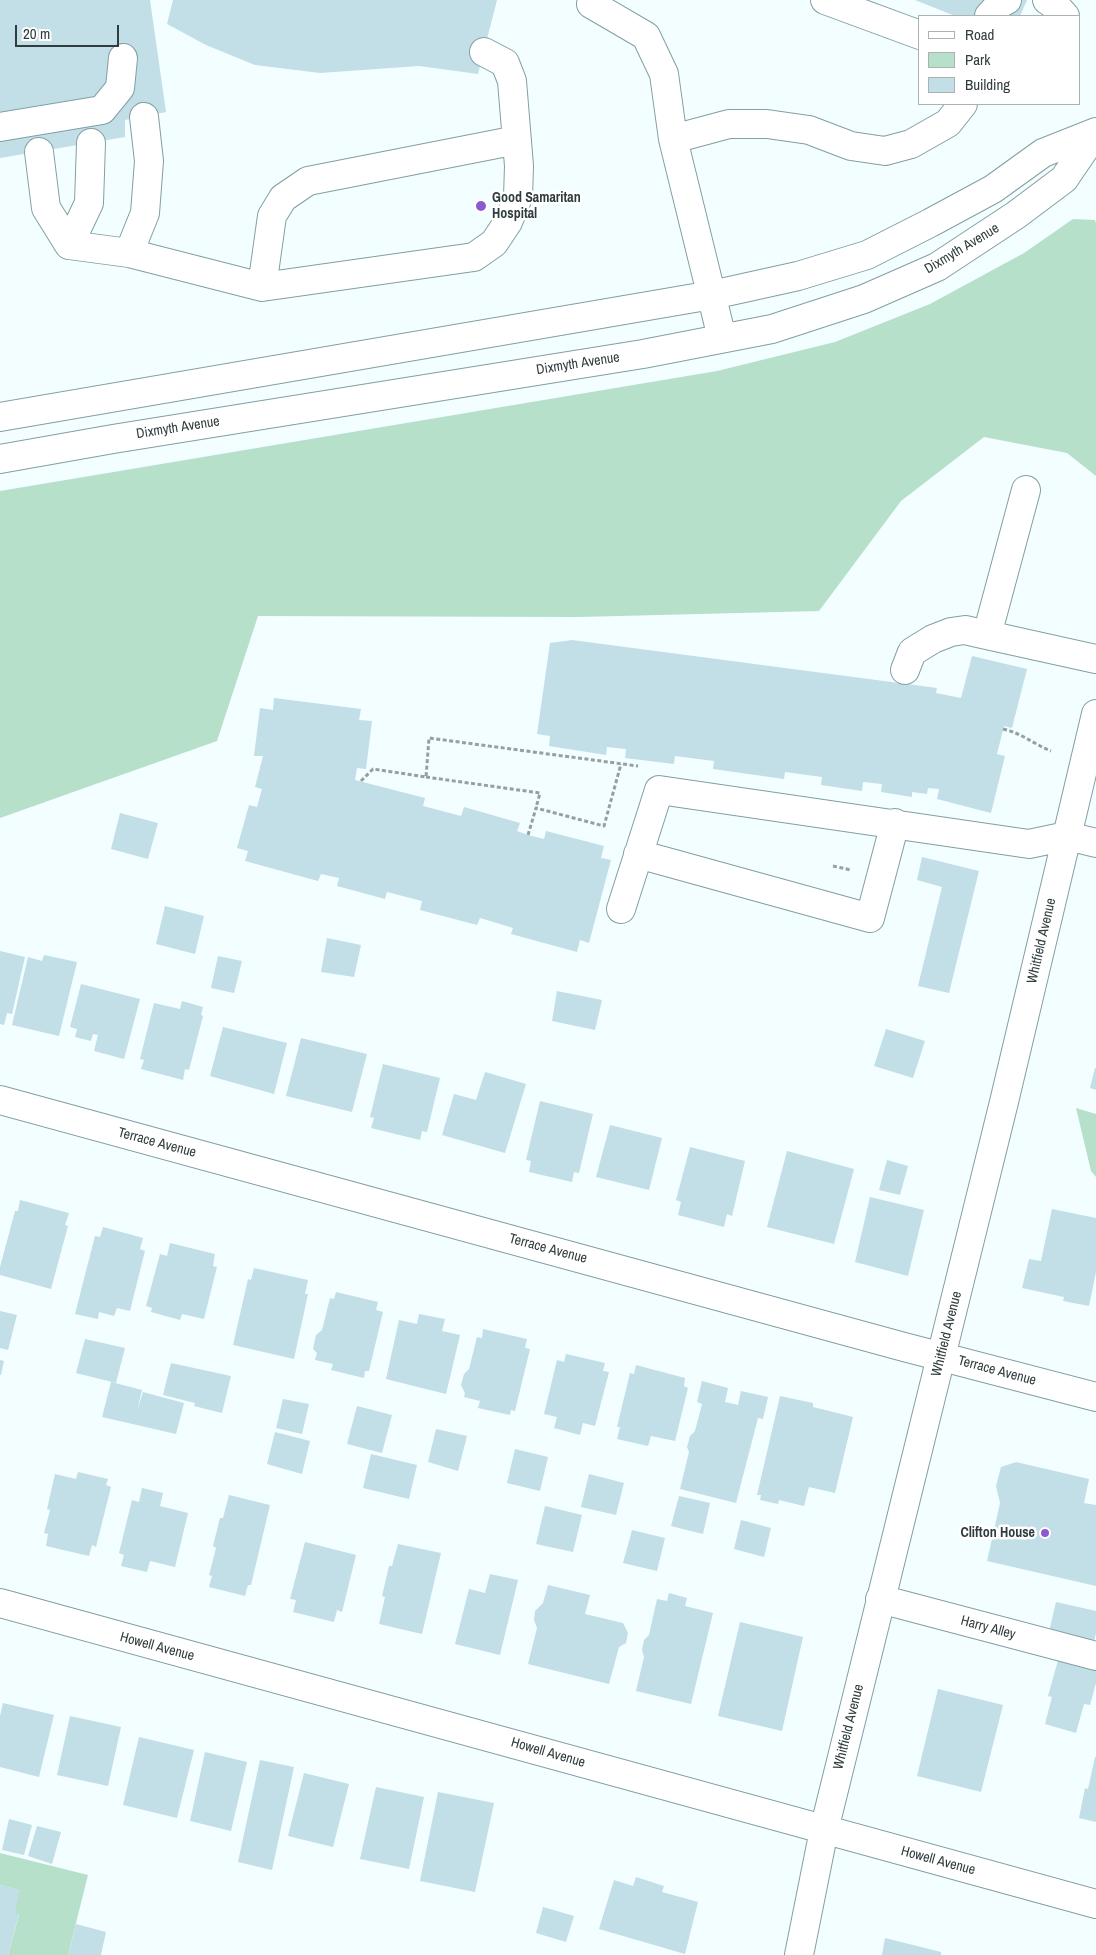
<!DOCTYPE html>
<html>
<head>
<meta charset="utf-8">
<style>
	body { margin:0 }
	#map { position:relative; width:1096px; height:1955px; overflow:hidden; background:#f2feff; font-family:"Archivo Narrow",sans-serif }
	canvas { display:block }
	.legend { position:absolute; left:918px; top:15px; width:162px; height:90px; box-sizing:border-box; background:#fff; border:1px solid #acb1b1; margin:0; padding:6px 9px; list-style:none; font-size:15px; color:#303c3d }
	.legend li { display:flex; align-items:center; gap:10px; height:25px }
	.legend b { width:25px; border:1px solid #acb1b1 }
	.scale { position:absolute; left:15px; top:25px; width:104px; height:22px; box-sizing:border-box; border:2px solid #303c3d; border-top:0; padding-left:6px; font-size:15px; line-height:18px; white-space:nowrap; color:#303c3d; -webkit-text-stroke:4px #fff; paint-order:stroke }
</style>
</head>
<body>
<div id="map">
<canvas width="1096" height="1955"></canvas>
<ul class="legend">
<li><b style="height:6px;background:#fff"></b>Road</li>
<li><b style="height:14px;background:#b6e0c9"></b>Park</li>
<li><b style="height:14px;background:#c2dee7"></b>Building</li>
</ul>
<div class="scale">20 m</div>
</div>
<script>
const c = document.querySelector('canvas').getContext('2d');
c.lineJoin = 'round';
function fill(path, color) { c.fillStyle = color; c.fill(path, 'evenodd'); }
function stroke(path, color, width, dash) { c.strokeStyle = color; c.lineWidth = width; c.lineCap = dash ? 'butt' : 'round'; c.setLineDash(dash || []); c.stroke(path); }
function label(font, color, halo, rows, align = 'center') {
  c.font = font + ' "Archivo Narrow",sans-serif'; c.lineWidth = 5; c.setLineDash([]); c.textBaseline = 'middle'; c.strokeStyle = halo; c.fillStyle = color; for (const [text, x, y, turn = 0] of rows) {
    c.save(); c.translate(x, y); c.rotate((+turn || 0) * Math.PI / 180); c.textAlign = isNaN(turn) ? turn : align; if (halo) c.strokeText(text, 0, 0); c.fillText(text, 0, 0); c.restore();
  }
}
const green = new Path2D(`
	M 1073,219 L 1095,220 L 1096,223 L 1096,476 L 1067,453 L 984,437 L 901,501 L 819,611 L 578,617 L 258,616 L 217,741 L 0,818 L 0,491 L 717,371 L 835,342 L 930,304 L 1024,253 Z
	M 1076,1108 L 1096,1114 L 1096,1177 L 1091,1171 Z
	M 0,1853 L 88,1875 L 68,1955 L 8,1955 L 19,1915 L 14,1913 L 19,1890 L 0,1885 Z`);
const building = new Path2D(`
	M 0,0 L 150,0 L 166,112 L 125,120 L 125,137 L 0,158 Z
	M 173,0 L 497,0 L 478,74 L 419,66 L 320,73 L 255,65 L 206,45 L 167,24 Z
	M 915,0 L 1027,0 L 1020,16 L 955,16 Z
	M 572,640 L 937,688 L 936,693 L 961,698 L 972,656 L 1027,669 L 1012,728 L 1004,726 L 997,754 L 1005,756 L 991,813 L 937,799 L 939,789 L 928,788 L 927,794 L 912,792 L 912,797 L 881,792 L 882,784 L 863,782 L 862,791 L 821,785 L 822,777 L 785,772 L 784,779 L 713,769 L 714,761 L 675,756 L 674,764 L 625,758 L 626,749 L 607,747 L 606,755 L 549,746 L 550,736 L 537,734 L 550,643 Z
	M 274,698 L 361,709 L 359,720 L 372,721 L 366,769 L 357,768 L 355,780 L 425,798 L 423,806 L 461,816 L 464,807 L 520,823 L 517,831 L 528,835 L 544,839 L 546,831 L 604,846 L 601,858 L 611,860 L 589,943 L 580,940 L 577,952 L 511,934 L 513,928 L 480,918 L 477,925 L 420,910 L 422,901 L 387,892 L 385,899 L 337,886 L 339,878 L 321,874 L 318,881 L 245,861 L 248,851 L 237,848 L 249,805 L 257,807 L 262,789 L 255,787 L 263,756 L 254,756 L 260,708 L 273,710 Z
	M 120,813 L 158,823 L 148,859 L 111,849 Z
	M 922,857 L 979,871 L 949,993 L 918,986 L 942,887 L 917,880 Z
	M 165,906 L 204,916 L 195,954 L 156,944 Z
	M 327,938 L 361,945 L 354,977 L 321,972 Z
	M 0,951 L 25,957 L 12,1014 L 7,1013 L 4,1025 L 0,1024 Z
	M 44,955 L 77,962 L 59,1036 L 12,1025 L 28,957 L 42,961 Z
	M 218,956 L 242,961 L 234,993 L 211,988 Z
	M 81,984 L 140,999 L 124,1059 L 94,1051 L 98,1035 L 93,1034 L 91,1041 L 75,1037 L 77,1029 L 70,1027 Z
	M 557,991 L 602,1000 L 595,1030 L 552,1021 Z
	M 182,1001 L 203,1007 L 201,1015 L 203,1016 L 189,1070 L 185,1069 L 183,1080 L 141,1069 L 144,1060 L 140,1059 L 154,1003 L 180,1009 Z
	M 223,1027 L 287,1043 L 274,1094 L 210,1076 Z
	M 886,1029 L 925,1041 L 913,1078 L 874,1066 Z
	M 301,1038 L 367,1054 L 352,1112 L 286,1096 Z
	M 383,1064 L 440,1078 L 427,1132 L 422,1131 L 420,1140 L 371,1128 L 374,1118 L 370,1117 Z
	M 1095,1068 L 1096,1068 L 1096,1090 L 1090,1088 Z
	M 485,1072 L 526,1084 L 505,1153 L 442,1135 L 454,1094 L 476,1100 Z
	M 540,1101 L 593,1114 L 579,1173 L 574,1172 L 572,1182 L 529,1172 L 531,1161 L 526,1160 Z
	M 610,1125 L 662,1138 L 649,1190 L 596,1177 Z
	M 690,1147 L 745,1161 L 732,1216 L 727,1214 L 724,1227 L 678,1215 L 681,1202 L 676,1200 Z
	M 787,1151 L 854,1169 L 834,1244 L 767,1227 Z
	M 887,1160 L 908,1166 L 900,1195 L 879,1190 Z
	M 870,1197 L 924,1210 L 908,1276 L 855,1262 Z
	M 20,1200 L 69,1213 L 65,1225 L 68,1226 L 51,1289 L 0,1275 L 0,1267 L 15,1211 L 18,1211 Z
	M 1052,1209 L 1096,1218 L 1096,1272 L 1089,1306 L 1063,1301 L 1064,1297 L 1022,1288 L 1029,1259 L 1041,1261 Z
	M 103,1227 L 143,1238 L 140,1249 L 145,1251 L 130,1311 L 117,1308 L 114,1316 L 99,1312 L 98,1319 L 75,1314 L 95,1236 L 100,1237 Z
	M 170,1243 L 215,1254 L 213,1266 L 217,1267 L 204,1319 L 182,1314 L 180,1320 L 151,1312 L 152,1308 L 146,1306 L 160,1254 L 167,1256 Z
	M 254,1268 L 308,1280 L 305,1294 L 308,1294 L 294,1359 L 233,1345 L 248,1279 L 251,1280 Z
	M 336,1292 L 378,1302 L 376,1310 L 383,1312 L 369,1371 L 365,1371 L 364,1378 L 331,1370 L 333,1364 L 315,1360 L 317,1353 L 313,1349 L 316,1335 L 322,1330 L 330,1298 L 334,1299 Z
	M 0,1311 L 17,1315 L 8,1350 L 0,1348 Z
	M 419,1314 L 445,1319 L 442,1331 L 460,1335 L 446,1394 L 386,1379 L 399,1320 L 417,1324 Z
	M 483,1329 L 527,1339 L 525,1348 L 530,1349 L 515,1411 L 511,1410 L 510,1415 L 478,1408 L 480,1401 L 464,1397 L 465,1393 L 461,1385 L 464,1374 L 469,1369 L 477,1337 L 482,1338 Z
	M 85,1339 L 125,1348 L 116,1383 L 76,1373 Z
	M 566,1354 L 605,1363 L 603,1371 L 609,1372 L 595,1426 L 583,1423 L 580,1435 L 554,1428 L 557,1417 L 544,1414 L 557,1360 L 564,1362 Z
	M 0,1360 L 4,1361 L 1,1375 L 0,1375 Z
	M 171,1363 L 231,1376 L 222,1413 L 194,1406 L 195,1403 L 163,1395 Z
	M 636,1365 L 685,1378 L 684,1386 L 688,1388 L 675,1441 L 651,1436 L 648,1446 L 617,1439 L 620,1427 L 617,1427 L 630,1373 L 634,1374 Z
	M 702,1381 L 728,1388 L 725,1402 L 738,1405 L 741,1391 L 768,1397 L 763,1419 L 758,1418 L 736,1503 L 680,1489 L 689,1452 L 687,1447 L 690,1436 L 695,1431 L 702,1404 L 697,1402 Z
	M 111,1382 L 142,1390 L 137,1411 L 143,1392 L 184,1403 L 176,1434 L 102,1417 Z
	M 780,1396 L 813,1403 L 813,1407 L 853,1417 L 835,1493 L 809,1487 L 804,1506 L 779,1500 L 778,1504 L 760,1500 L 761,1495 L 757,1495 Z
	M 283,1399 L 309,1404 L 302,1434 L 276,1428 Z
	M 357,1406 L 392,1415 L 382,1453 L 347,1444 Z
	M 436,1429 L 467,1436 L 458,1471 L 428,1462 Z
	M 275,1432 L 310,1441 L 302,1474 L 267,1464 Z
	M 515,1449 L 548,1457 L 540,1491 L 507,1483 Z
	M 371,1454 L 417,1465 L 409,1499 L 363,1488 Z
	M 1016,1462 L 1089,1479 L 1084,1503 L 1096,1505 L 1096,1586 L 987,1561 L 1000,1503 L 996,1486 L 1001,1467 Z
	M 78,1472 L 108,1479 L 106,1485 L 111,1487 L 96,1547 L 92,1545 L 89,1556 L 46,1546 L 48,1534 L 44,1533 L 50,1510 L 47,1509 L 55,1474 L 76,1479 Z
	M 589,1474 L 624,1483 L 616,1515 L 581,1507 Z
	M 142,1488 L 163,1493 L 160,1506 L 188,1513 L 175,1567 L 150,1561 L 147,1572 L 121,1566 L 124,1555 L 119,1553 L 132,1500 L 139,1502 Z
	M 229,1495 L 270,1505 L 251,1585 L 248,1585 L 245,1596 L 209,1587 L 212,1576 L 209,1575 L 216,1548 L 213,1546 L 220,1518 L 223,1518 Z
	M 679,1496 L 710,1503 L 703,1534 L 671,1526 Z
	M 545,1506 L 582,1515 L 573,1552 L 536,1544 Z
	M 741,1520 L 771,1528 L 764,1557 L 734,1549 Z
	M 632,1530 L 665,1538 L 657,1571 L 623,1563 Z
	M 305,1542 L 356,1555 L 342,1612 L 337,1610 L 334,1622 L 293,1612 L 296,1600 L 290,1599 Z
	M 398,1544 L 441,1553 L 422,1634 L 379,1624 L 385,1597 L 382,1596 L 389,1566 L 392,1566 Z
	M 490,1574 L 518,1580 L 500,1655 L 455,1644 L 469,1589 L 485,1593 Z
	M 548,1585 L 590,1595 L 585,1614 L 623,1623 L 628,1633 L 626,1643 L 619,1647 L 609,1684 L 528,1664 L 537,1628 L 534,1620 L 535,1611 L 543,1603 Z
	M 669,1593 L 687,1598 L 685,1606 L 713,1613 L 691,1704 L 636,1691 L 644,1657 L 642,1650 L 644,1640 L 649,1635 L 657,1599 L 667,1601 Z
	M 1056,1602 L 1096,1611 L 1096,1633 L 1093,1647 L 1048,1636 Z
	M 740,1622 L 803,1637 L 782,1731 L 718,1716 Z
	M 1060,1653 L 1096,1662 L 1096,1683 L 1090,1705 L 1084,1704 L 1076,1733 L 1045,1724 L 1052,1697 L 1048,1696 Z
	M 938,1689 L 1003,1705 L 981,1792 L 917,1776 Z
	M 3,1703 L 54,1715 L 39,1777 L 0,1767 L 0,1716 Z
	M 70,1716 L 121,1727 L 108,1786 L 57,1775 Z
	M 139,1737 L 194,1750 L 177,1818 L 123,1805 Z
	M 205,1752 L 247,1762 L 231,1831 L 190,1821 Z
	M 1095,1757 L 1096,1757 L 1096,1822 L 1079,1818 L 1085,1788 L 1088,1789 Z
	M 260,1760 L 294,1767 L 272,1870 L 238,1862 Z
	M 304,1773 L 349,1784 L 333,1847 L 288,1836 Z
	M 376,1787 L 424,1797 L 409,1869 L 360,1859 Z
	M 438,1792 L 494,1803 L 475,1892 L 420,1881 Z
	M 9,1819 L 32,1825 L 24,1855 L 2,1850 Z
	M 37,1826 L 61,1832 L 52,1864 L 28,1856 Z
	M 636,1877 L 664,1886 L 662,1892 L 698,1902 L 685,1954 L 599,1929 L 614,1880 L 633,1886 Z
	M 0,1885 L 20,1890 L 14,1913 L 19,1914 L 8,1955 L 0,1955 Z
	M 543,1907 L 574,1916 L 566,1942 L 536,1933 Z
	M 76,1924 L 106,1932 L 101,1955 L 68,1955 Z
	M 885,1938 L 941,1952 L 941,1955 L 882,1955 Z`);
const path = new Path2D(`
	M 1003,729 C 1021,733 1034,744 1051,751
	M 426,777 L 540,793 L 536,808
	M 361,781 L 373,769 L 426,777 L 429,738 L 638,766
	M 528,835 L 536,808 L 604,826 L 621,764
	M 833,866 L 851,870`);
const minor = new Path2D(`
	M 825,0 L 920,35
	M 1047,0 L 1056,6 L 1065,16
	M 591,4 L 646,36 L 664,74 L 673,139 L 722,338
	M 989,16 L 1001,3 L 1007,0
	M 0,127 L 102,110 L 120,88 L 123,58
	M 673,139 L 729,124 L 767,124 L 809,130 L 851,146 L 885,151 L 911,144 L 948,123 L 963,104
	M 39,152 L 46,208 L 69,245
	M 69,245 L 129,253 L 262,287 L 474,257 L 494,243 L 508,222 L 518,197 L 519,166 L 512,81 L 505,63 L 484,52
	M 69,245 L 89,203 L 91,143
	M 129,253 L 145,213 L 149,161 L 144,117
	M 262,287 L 272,216 L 283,198 L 308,181 L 517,140
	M 0,417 L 712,295 L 798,276 L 867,255 L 930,223 L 993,189 L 1043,153 L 1096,132
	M 0,459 L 113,439 L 643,354 L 772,329 L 864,299 L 937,267 L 1016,215 L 1064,179 L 1096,132
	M 1026,490 L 987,635 L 1096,659
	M 905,670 L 912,652 L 933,639 L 951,632 L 965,630 L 987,635
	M 638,854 L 870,918 L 895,823
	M 621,909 L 659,790 L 1029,844 L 1067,836 L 1096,843
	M 0,1100 L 904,1347 L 1096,1397
	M 880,1599 L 1096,1656
	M 0,1603 L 1096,1904
	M 799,1955 L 824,1830 L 1004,1102 L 1096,714`);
const markers = [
	[481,206,6,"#8c59d1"],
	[1045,1533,5,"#8c59d1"]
];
const poiNames = [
	["Good Samaritan",492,198],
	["Hospital",492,214],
	["Clifton House",1035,1533,"right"]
];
const streetNames = [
	["Dixmyth Avenue",962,249,-31],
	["Dixmyth Avenue",578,364,-9],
	["Dixmyth Avenue",178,428,-9],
	["Whitfield Avenue",1042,941,-77],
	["Terrace Avenue",157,1143,15],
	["Terrace Avenue",548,1249,15],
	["Whitfield Avenue",947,1334,-76],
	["Terrace Avenue",997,1371,15],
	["Harry Alley",988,1628,15],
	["Howell Avenue",157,1647,15],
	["Whitfield Avenue",849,1727,-76],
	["Howell Avenue",548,1753,16],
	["Howell Avenue",938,1861,15]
];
fill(green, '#b6e0c9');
fill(building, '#c2dee7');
stroke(minor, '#829fa1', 30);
stroke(path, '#94a0a1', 3, [4, 2.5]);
stroke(minor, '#fff', 28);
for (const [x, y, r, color] of markers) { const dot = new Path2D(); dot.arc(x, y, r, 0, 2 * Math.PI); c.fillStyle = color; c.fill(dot); stroke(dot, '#fff', 2); }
label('bold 14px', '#303c3d', '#fff', poiNames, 'left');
label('14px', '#303c3d', '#fff', streetNames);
</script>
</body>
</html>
